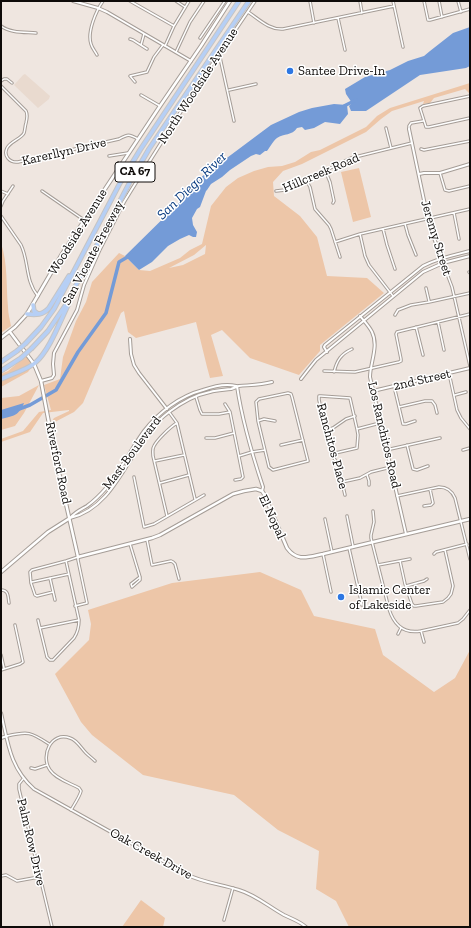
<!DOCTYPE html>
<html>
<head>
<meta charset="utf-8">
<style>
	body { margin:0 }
	#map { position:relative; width:471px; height:928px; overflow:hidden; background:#efe6e0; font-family:"Zilla Slab",serif }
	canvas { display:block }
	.frame { position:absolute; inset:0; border:2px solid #0e0b09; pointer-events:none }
</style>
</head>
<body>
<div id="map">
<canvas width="471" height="928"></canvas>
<div class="frame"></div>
</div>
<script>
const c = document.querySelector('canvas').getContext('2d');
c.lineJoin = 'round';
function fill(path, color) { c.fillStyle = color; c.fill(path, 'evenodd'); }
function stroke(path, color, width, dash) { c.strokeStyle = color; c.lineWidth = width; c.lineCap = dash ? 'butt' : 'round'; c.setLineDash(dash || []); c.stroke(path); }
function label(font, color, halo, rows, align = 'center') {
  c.font = font + ' "Zilla Slab",serif'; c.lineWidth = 3; c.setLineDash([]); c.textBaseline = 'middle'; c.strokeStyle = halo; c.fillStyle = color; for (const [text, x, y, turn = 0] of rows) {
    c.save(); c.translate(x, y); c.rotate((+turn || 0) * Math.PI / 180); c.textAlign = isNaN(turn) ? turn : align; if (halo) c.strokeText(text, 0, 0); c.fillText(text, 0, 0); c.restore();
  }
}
const built = new Path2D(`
	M 25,74 L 50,96 L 49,99 L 38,108 L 14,85 L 23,75 Z`);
const green = new Path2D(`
	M 470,83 L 470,94 L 465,89 L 434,98 L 430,103 L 423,104 L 424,101 L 392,111 L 381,119 L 366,132 L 302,164 L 283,171 L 273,182 L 274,196 L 300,216 L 317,237 L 327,276 L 367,278 L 384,293 L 320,345 L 320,351 L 299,375 L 250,358 L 222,330 L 211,335 L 223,376 L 210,378 L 207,367 L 196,322 L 136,338 L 128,332 L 124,311 L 121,313 L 83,403 L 74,412 L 53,423 L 52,421 L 54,418 L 69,411 L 69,410 L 43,413 L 30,432 L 1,442 L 1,439 L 23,431 L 39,412 L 51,410 L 44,385 L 60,379 L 63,357 L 76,321 L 86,302 L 92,282 L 119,253 L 125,256 L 139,270 L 150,271 L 180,258 L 190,250 L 202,244 L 211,206 L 226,187 L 238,178 L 254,171 L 268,167 L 282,166 L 295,162 L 311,152 L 320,150 L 366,127 L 377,116 L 390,108 ZM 206,245 L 205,254 L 183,265 L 169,268 L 194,255 Z
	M 359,168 L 371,217 L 353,222 L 341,172 Z
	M 1,243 C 8,264 6,286 8,307 C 8,314 10,320 11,326 L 1,333 Z
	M 26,356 L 33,365 L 28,372 L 1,387 L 1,374 L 8,371 Z
	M 39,385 L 24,413 L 15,426 L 1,430 L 1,398 L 19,396 Z
	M 260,572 L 301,590 L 314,616 L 375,629 L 383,655 L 434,692 L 455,678 L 470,650 L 470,927 L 349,927 L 336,901 L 316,889 L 319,851 L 278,830 L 234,795 L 143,775 L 92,735 L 81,722 L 55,674 L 89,640 L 91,624 L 88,610 L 172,583 Z
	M 141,900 L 165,918 L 163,927 L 122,927 Z`);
const water = new Path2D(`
	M 470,27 L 470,66 L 466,68 L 420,75 L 366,111 L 351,111 L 349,106 L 352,103 L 346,94 L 345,89 L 365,77 L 390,70 L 408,61 L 424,56 L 430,51 L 453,33 Z
	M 334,104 L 347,105 L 348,114 L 340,124 L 325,122 L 314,128 L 305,130 L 302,127 L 297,128 C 292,136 284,133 277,138 C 273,141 270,147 267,151 L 265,151 L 260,155 L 256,154 L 251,156 L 230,170 L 222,177 L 211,184 L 207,190 L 206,191 L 200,207 L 197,209 L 192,218 L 193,225 L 197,232 L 196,237 L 193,237 L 189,235 L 180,239 L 168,246 L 152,262 L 139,270 L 125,256 L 188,194 L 196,181 L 271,125 L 299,112 L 312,108 Z
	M 24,403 C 19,416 13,416 1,419 L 1,410 Z`);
const river = new Path2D(`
	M 344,106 L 356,100
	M 19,409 L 30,405 L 56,390 L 78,352 L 106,313 L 119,262 L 131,255`);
const minor = new Path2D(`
	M 130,1 L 174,26
	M 176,1 L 185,7
	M 310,1 L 314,23
	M 360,1 L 362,13
	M 393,1 L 403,47
	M 424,1 L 428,20 L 430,20 L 470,9
	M 439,1 L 442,17
	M 458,1 L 461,12
	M 248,12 C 259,19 269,30 283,29 L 394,6
	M 338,18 L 345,50
	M 1,26 C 10,33 25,32 36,33
	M 200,38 L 225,1
	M 130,39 L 133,40 L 147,49
	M 141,45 L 144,34
	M 165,46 L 174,26 L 189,1
	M 176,52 L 190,22 L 204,1
	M 219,53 L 234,121
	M 97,55 C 95,51 92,48 91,44 C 87,32 96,11 103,1
	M 1,81 L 4,79 L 7,79 L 12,83
	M 135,82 L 130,76 L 147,72 L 154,57 L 163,45
	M 1,86 L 26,111 C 28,115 27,119 26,123 C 25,126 25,130 24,133 C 21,139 11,141 7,148 C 3,156 10,163 18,162 L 119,139 C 128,134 129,134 138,139
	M 229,90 L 256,84
	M 141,95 L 160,106
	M 470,96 L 423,106 L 420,108 L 426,127 L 429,127 L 470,118
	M 386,128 L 391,148
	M 409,129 L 409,126 L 411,123 L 423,121
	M 421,149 L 424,150 L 429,149 L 470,141
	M 109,156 L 128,153
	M 325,170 L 330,182 L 334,201 L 333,203
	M 440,173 L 445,190 L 449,191 L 470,186
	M 306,180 L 310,187 L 315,209 L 329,225 L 331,229 L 340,257
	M 1,191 L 8,194
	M 42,191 L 84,220
	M 276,191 L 285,190 L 351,158 L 412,143
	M 1,206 L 3,201 L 13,186
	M 454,213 L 459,239
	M 1,216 L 21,245 C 29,261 25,281 38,296
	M 405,224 L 408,235 L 416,255
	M 383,229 L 387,245 L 395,269
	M 360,234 L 365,256 L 369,265 L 393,296
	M 335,242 L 360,234 L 470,209
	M 443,263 L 452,287 L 470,366
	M 469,272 L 470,273
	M 426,288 L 429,301
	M 395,315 L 398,310 L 411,305 L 429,302 L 470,293
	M 438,322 L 444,350
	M 416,327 L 423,355
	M 324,371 L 355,372 L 399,362 L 401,361 L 401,359 L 396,334 L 397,332 L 470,314
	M 334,372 C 337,360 341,354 352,349
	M 449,373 L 457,410 L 461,418 L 470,429
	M 394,386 L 403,424 L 406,424 L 415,421
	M 288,393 L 291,394 L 292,397 L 308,461 L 273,470 L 269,467 L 258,421 L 256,402 L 259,399 Z
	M 455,395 L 466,392
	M 196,397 L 200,410 L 202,414 L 219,414 L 230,412
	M 225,404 L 230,412 L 243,477 L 241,479 L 235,480
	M 399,407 L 425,401 L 432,401 L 435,405 L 437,413
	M 169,412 L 177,423 L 195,499
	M 258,421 L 264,419 L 275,421
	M 357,429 L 380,423
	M 326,430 L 333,428 L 346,419 L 355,416
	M 206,438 L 215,438 L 234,433
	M 281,445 L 303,440
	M 407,445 L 413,469 L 417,470 L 428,466
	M 386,450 L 440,438
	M 463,450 L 470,448
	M 331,454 L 357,448 L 358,435 L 357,429 L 350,398 L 321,396 L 319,396 L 319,400 L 331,453 C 333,457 336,461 338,465 L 345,495
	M 239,456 L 252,452 L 265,450
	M 155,461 L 184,455
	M 367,475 L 369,481 L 369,485
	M 134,477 L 144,527 L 154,524 L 204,495
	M 342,482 L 360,478 L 371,472 L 391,467
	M 160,483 L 189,475
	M 397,496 L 439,487 C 447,487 452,491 455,498 L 470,559
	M 424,506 L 431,505 L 433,503 L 430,489
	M 373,511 L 374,522 L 371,535 L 371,538 L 389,609 C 394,625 404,634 421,631 L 458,623 L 463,619 L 470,610
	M 167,516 L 153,456 C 153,453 152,449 154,446 C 157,440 170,427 177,423
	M 347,516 L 353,546
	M 325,519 L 332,552
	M 147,540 L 152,565 L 171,561 L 173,562 L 175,564 L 179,579
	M 130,544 L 140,577 L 140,580 L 132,587 L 131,584 L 140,577
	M 349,548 L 362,605
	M 323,554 L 331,592
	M 434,554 L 436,552 L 467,544
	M 400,561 L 405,584 L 412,604 L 414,606 L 416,606 L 443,602 L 448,598 L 451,594 L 453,586 L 445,550
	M 378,565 L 410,559
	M 50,578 L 55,600
	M 32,582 L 69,574
	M 406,586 L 424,581 L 427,579
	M 1,590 C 9,590 8,597 9,603
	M 53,592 L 37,596 L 35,595 L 31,583 L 30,572 L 32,570 L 66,561 L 78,557 L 78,560 L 87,603 L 75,606
	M 38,620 L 47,657 L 50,660 L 53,660 L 74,638 C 78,632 79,627 79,620 L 66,561
	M 40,628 L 79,620
	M 421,631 L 424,642
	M 398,634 L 401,628
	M 1,655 L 4,668
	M 1,670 L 20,664 L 23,662 L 15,625
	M 7,736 C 28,731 31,732 49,744
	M 31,768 L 35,769 L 47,765
	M 23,779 L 19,784 L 19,789 L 52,927
	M 71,810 C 74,805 80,796 81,791 L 79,788 C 70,783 56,779 50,770 C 40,756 51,731 70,738 C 77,740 81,748 86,753 C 89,756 92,758 95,761
	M 1,876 L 6,875 L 17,881 L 39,877
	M 224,920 L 233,888`);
const tertiary = new Path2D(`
	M 73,1 L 98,8 L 107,12 L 191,61
	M 409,129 L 429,224 L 443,263
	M 419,174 L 424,173 L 440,173 L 470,164
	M 360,316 C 364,321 369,326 372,332 C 379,346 370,363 370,377 L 406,534
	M 130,339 L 131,354 L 134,365 L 139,373 L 167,409
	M 327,352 L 324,347 L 325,345 L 423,266 C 438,258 454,255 470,251
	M 301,379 L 308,370 L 316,360 L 423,272 L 443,263 L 470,256
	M 41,381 L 52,378 L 54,375 L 53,364 L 54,353 L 77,310 L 84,285 L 100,249 L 124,202 L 132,189 L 192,94 L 255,1
	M 237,386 C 242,420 252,454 263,487 L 262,491
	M 373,391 L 470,368
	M 70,518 C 110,509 125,463 148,433 C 154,425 161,418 169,412 C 181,403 195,395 210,392 C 217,390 224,390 231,389 C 234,388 236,387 239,386 C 250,385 261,385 272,382
	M 70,518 C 75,512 80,510 87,506 C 94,501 101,494 107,487 C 121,470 131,449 144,431 C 159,412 180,396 203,390 C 214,386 225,383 236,386
	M 1,713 C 8,743 10,768 34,789 L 186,874 C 203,883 221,884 239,890 C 256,895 269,907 284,915 C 292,919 299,921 306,927
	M 1,738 L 7,736`);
const secondary = new Path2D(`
	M 10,332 L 34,364 L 41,381 L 55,455 L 78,557 L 152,538 L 160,535 L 233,494 L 244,491 L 256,489 L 262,491 L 264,494 L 287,548 C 297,562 308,557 323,554 L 470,519
	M 1,338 L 15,327 L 27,314 L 62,254 L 160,106 L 201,46 L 230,1
	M 1,572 L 48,532 L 70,518`);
const motorway = new Path2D(`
	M 33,305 L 34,311 L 38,314
	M 27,314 C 36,315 43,315 49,308 L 69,276
	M 26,343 L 41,327 L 54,309 L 120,183 L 140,150 L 239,1
	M 32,348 L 48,331 L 65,306 L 131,180 L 149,149 L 249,1
	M 1,362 L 17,351
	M 1,371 L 21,358
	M 1,379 C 10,375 28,369 35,363 C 50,350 60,321 69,303`);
const motorwayBridge = new Path2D(`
	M 17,351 L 26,343
	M 21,358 L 32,348`);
const markers = [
	[290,71,4,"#2d77e3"],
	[341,597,4,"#2d77e3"]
];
const shields = [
	[135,172,40]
];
const shieldNames = [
	["CA 67",135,172]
];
const poiNames = [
	["Santee Drive-In",298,71],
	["Islamic Center",349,590],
	["of Lakeside",349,605]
];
const streetNames = [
	["North Woodside Avenue",198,86,-57],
	["Karerllyn Drive",64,152,-13],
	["Hillcreek Road",321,173,-23],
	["Woodside Avenue",78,232,-58],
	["Jeremy Street",436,238,73],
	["San Vicente Freeway",93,253,-62],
	["2nd Street",422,380,-13],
	["Los Ranchitos Road",384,435,77],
	["Ranchitos Place",332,446,75],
	["Mast Boulevard",132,453,-53],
	["Riverford Road",58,463,78],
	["El Nopal",272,517,65],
	["Palm Row Drive",31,842,77],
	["Oak Creek Drive",151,854,29]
];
const waterNames = [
	["San Diego River",192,186,-44]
];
fill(built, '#e9dacf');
fill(green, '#edc6a8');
fill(water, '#749bd7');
stroke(river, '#749bd7', 3.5);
stroke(minor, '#a59d97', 3.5);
stroke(tertiary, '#a59d97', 4);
stroke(secondary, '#a59d97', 4.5);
stroke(motorway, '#c5c4c4', 5.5);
stroke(minor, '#fff', 1.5);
stroke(tertiary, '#fff', 2);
stroke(secondary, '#fff', 2.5);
stroke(motorway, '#b6cff5', 3.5);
stroke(motorwayBridge, '#c5c4c4', 5.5, []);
stroke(motorwayBridge, '#b6cff5', 3.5);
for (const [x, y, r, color] of markers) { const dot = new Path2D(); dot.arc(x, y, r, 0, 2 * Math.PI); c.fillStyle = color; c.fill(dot); stroke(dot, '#fff', 1.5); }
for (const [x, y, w] of shields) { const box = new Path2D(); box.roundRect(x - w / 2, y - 10, w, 20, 3); c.fillStyle = '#fff'; c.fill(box); stroke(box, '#0e0b09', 1); }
label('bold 12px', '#0e0b09', null, shieldNames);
label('13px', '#0e0b09', '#fff', poiNames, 'left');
label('13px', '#0e0b09', '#fff', streetNames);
label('italic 14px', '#06397f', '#fff', waterNames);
</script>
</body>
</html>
